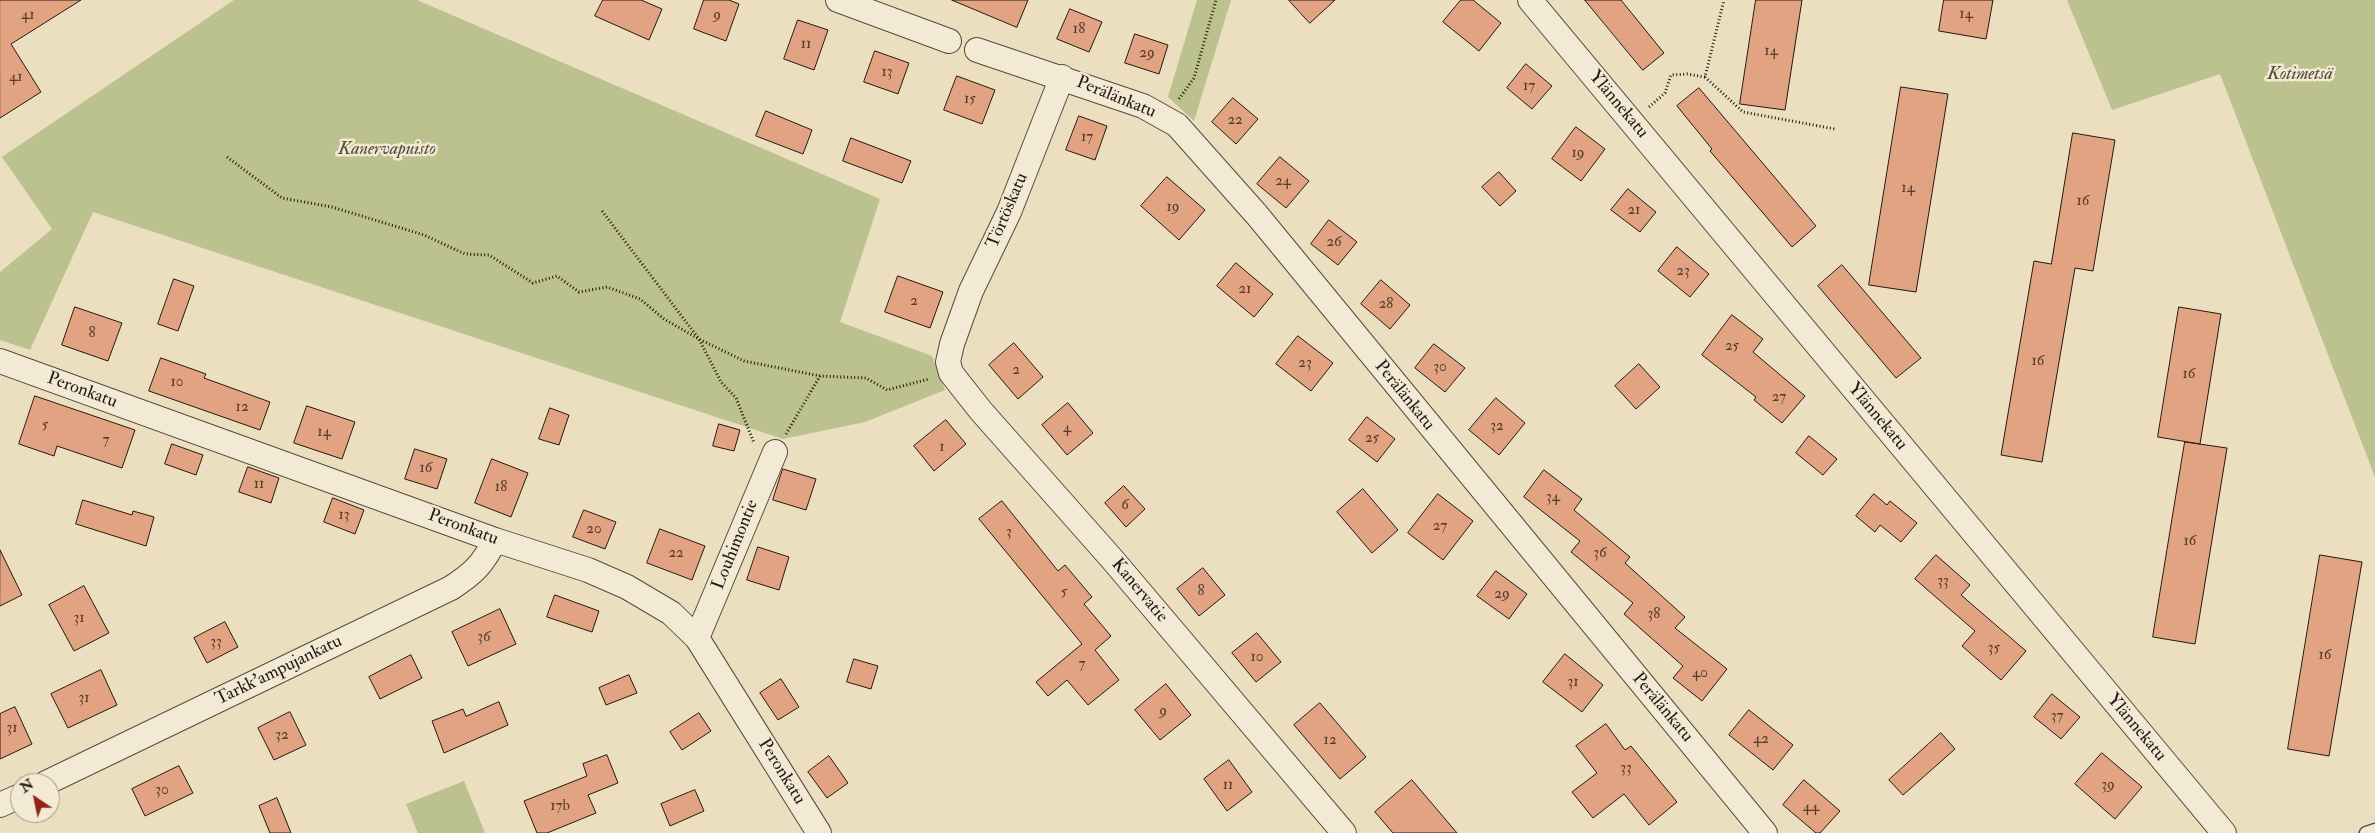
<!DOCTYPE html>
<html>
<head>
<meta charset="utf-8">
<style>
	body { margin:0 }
	#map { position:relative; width:2375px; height:833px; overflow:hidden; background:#ebdfbf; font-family:"IM FELL Double Pica",serif }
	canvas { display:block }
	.north { position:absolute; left:10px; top:773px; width:50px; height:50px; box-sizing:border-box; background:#f2ead5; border:1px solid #a09687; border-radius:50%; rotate:326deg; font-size:14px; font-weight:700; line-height:20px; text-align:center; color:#261812 }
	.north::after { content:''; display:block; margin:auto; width:18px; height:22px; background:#8f2418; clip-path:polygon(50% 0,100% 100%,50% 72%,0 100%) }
</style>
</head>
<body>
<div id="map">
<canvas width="2375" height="833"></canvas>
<div class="north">N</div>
</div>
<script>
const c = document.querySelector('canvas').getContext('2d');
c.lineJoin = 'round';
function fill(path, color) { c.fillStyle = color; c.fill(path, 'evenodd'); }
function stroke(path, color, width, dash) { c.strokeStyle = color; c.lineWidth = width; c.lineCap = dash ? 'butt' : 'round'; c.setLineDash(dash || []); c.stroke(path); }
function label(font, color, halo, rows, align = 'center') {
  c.font = font + ' "IM FELL Double Pica",serif'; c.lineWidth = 5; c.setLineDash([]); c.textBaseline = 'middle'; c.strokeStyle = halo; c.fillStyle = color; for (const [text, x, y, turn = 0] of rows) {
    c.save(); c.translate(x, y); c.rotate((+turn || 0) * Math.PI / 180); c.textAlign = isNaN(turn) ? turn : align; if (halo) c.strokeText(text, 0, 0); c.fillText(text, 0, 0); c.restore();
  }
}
const green = new Path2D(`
	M 234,0 L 417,0 L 880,199 L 840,322 L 932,356 L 945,390 L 865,422 L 783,439 L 93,212 L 30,350 L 0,340 L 0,272 L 52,229 L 2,157 Z
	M 1197,0 L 1231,0 L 1194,121 L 1168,97 Z
	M 2067,0 L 2375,0 L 2375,477 L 2220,74 L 2112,110 Z
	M 464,781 L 485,833 L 418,833 L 406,804 Z`);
const building = new Path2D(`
	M 0,0 L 81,0 L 11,44 L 41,92 L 0,118 Z
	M 603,0 L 641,0 L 662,9 L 649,40 L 595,16 Z
	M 704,0 L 729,0 L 739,4 L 726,41 L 694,29 Z
	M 952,0 L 1028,0 L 1017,27 Z
	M 1289,0 L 1335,0 L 1310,23 Z
	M 1461,0 L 1473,0 L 1501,23 L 1479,51 L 1443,22 Z
	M 1585,0 L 1621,0 L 1664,53 L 1643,70 Z
	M 1756,0 L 1802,0 L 1785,110 L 1740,104 Z
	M 1944,0 L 1993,0 L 1986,39 L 1939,31 Z
	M 1070,9 L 1102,22 L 1089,52 L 1057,39 Z
	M 798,20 L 828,30 L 814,70 L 784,59 Z
	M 1135,34 L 1168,45 L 1159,74 L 1125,63 Z
	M 875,51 L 909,63 L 898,94 L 864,82 Z
	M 1526,64 L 1552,86 L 1532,109 L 1507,88 Z
	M 957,76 L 995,90 L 982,124 L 944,110 Z
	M 1901,87 L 1948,94 L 1916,292 L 1869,285 Z
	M 1699,88 L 1816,226 L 1792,247 L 1710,151 L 1712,149 L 1677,106 Z
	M 1233,98 L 1258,119 L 1236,144 L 1212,122 Z
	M 766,111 L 812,130 L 803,154 L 756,136 Z
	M 1079,116 L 1107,126 L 1095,160 L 1066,150 Z
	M 1576,127 L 1605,149 L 1581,181 L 1552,159 Z
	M 2073,133 L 2115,140 L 2093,271 L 2075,268 L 2042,462 L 2001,455 L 2034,261 L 2051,264 Z
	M 851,138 L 911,161 L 902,183 L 843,161 Z
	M 1280,157 L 1309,181 L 1286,208 L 1257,184 Z
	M 1499,172 L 1516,191 L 1500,206 L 1482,187 Z
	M 1167,177 L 1205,210 L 1179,240 L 1141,206 Z
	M 1628,189 L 1656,212 L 1640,232 L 1611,210 Z
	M 1329,220 L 1357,242 L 1338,265 L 1311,244 Z
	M 1677,247 L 1709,274 L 1690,297 L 1658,271 Z
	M 1236,263 L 1273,294 L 1254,317 L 1217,286 Z
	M 1842,265 L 1921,358 L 1896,378 L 1818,286 Z
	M 898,276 L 943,292 L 930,328 L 885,312 Z
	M 174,279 L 194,286 L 178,331 L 158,324 Z
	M 1381,280 L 1410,305 L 1390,329 L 1361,304 Z
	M 75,307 L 122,323 L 108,361 L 62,345 Z
	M 2179,307 L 2221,314 L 2200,444 L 2158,437 Z
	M 1732,315 L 1763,339 L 1753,352 L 1805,396 L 1782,423 L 1754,400 L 1756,397 L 1702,355 Z
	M 1298,336 L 1333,363 L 1311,391 L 1276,364 Z
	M 1014,343 L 1043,377 L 1018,399 L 989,365 Z
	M 1434,344 L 1465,368 L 1445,392 L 1415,368 Z
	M 161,358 L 206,374 L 204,378 L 270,402 L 260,430 L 149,391 Z
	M 1639,364 L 1660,387 L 1636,409 L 1615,386 Z
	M 35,396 L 135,430 L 122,468 L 57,446 L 54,456 L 19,444 Z
	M 1496,398 L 1525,423 L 1499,455 L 1469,430 Z
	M 1068,403 L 1093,433 L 1067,455 L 1042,425 Z
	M 307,406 L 355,422 L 342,459 L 294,443 Z
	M 550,408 L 569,415 L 559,445 L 539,439 Z
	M 1367,417 L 1395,439 L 1377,462 L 1349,440 Z
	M 946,420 L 966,444 L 934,471 L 914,446 Z
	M 719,424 L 740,430 L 734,451 L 713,446 Z
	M 1809,436 L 1837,459 L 1823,475 L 1796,453 Z
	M 2185,442 L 2227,448 L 2195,644 L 2153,637 Z
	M 172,444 L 203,455 L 196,475 L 165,464 Z
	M 415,449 L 447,459 L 437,489 L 405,479 Z
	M 492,459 L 528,473 L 511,517 L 475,503 Z
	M 248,467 L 279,478 L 271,503 L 239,492 Z
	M 783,469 L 816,479 L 806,510 L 773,500 Z
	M 1544,470 L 1582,499 L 1574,510 L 1630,557 L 1625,563 L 1685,617 L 1675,628 L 1727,669 L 1702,701 L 1673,678 L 1683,666 L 1624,614 L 1633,603 L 1571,552 L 1580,541 L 1524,497 Z
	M 1124,486 L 1145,509 L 1126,527 L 1105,503 Z
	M 1363,489 L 1398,530 L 1372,553 L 1337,512 Z
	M 1438,494 L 1473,521 L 1443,560 L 1408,533 Z
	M 1874,494 L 1887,505 L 1890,501 L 1917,523 L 1901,542 L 1880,525 L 1875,532 L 1856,516 Z
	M 333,498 L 364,510 L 355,534 L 324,522 Z
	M 83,500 L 132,515 L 133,511 L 154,517 L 146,546 L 76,524 Z
	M 1002,501 L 1058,571 L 1065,565 L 1092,597 L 1084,604 L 1111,636 L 1095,650 L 1119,680 L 1088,705 L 1067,680 L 1048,696 L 1036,682 L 1082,644 L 979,519 Z
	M 584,510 L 616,522 L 605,549 L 573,537 Z
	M 660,529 L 705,546 L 692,580 L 647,563 Z
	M 758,547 L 789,557 L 779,590 L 747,580 Z
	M 0,550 L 22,595 L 0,606 Z
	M 1936,555 L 1970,585 L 1961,595 L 2026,651 L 2001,680 L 1962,646 L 1975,631 L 1915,579 Z
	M 2320,555 L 2362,562 L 2329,756 L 2288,749 Z
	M 1203,568 L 1225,595 L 1199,616 L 1177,589 Z
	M 1496,571 L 1527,594 L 1509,619 L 1477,596 Z
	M 84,586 L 109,633 L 74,651 L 49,605 Z
	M 555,595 L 599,611 L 592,632 L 547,617 Z
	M 500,609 L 516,644 L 468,666 L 452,632 Z
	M 225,622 L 238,647 L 207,663 L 194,638 Z
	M 1257,633 L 1281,662 L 1256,682 L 1232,653 Z
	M 1565,654 L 1603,685 L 1582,712 L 1543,682 Z
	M 411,655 L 422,678 L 380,699 L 369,677 Z
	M 854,659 L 878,666 L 871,689 L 847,682 Z
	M 101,670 L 117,705 L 68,728 L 51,694 Z
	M 629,675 L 637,693 L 606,705 L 599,688 Z
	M 781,679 L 799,707 L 778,720 L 760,693 Z
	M 1166,684 L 1191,715 L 1160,740 L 1135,710 Z
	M 2052,694 L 2080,717 L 2061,739 L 2034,717 Z
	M 499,702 L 508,725 L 444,753 L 432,721 L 463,709 L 466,716 Z
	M 1320,703 L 1366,757 L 1340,779 L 1294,725 Z
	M 15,707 L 32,744 L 0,759 L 0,714 Z
	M 1749,710 L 1793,745 L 1773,770 L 1729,735 Z
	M 290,712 L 306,745 L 274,760 L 258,728 Z
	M 699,713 L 711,731 L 682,750 L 670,732 Z
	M 1606,724 L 1625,750 L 1631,746 L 1677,802 L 1649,825 L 1624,794 L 1593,818 L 1572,792 L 1597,773 L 1576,746 Z
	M 1941,733 L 1955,749 L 1903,795 L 1889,780 Z
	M 2102,753 L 2142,787 L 2115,819 L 2075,784 Z
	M 607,755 L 618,783 L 588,795 L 596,813 L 547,833 L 537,833 L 524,801 L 587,776 L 583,764 Z
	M 829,756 L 848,783 L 827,798 L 808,772 Z
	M 1229,760 L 1252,792 L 1227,811 L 1204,779 Z
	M 179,766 L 193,793 L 145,816 L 132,789 Z
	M 1412,780 L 1457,833 L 1393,833 L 1375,812 Z
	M 1804,780 L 1840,811 L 1820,833 L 1816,833 L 1783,805 Z
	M 695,790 L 704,811 L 670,826 L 661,804 Z
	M 277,798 L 291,833 L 270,833 L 259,806 Z`);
const path = new Path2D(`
	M 1705,77 L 1743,112 L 1835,129
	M 1179,99 L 1194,78 L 1216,0
	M 1649,107 L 1665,93 L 1671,75 L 1687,74 L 1705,77 L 1724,0
	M 227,157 L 282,198 L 332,207 L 424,235 L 465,254 L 489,255 L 533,283 L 557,276 L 579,292 L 607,287 L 640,299 L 664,319 L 699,339 L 744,361 L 820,376 L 866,378 L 887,390 L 929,379
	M 602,211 L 699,339 L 721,382 L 736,398 L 754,443
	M 786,434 L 820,376`);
const service = new Path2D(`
	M 2366,833 L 2375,830`);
const minor = new Path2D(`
	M 838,0 L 949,41
	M 1530,0 L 2224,833
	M 977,50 L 1143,106 L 1177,125 L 1257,215 L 1765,833
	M 1062,77 L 1009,212 L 971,291 L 952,344 L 948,362 L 951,373 L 981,411 L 1112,559 L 1344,833
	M 0,361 L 495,540 L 588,570 L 627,587 L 671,613 L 697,638 L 819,833
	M 697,638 L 775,452
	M 46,783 L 451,588 C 474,573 483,564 495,540
	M 0,805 L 20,796`);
const numberNames = [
	["14",1966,15],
	["41",28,16],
	["9",717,16],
	["18",1079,30],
	["11",806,45],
	["14",1771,52],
	["29",1147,54],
	["13",887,73],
	["41",16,78],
	["17",1529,87],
	["15",970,100],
	["22",1235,121],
	["17",1087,138],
	["19",1578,154],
	["24",1283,182],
	["14",1908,189],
	["16",2083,202],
	["19",1173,208],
	["21",1634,211],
	["26",1334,243],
	["23",1683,272],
	["21",1245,290],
	["2",914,302],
	["28",1386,305],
	["8",92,334],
	["25",1732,347],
	["16",2038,362],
	["23",1305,364],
	["30",1440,368],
	["2",1016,371],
	["16",2189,375],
	["10",177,383],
	["27",1779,398],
	["12",242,408],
	["5",45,426],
	["32",1497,427],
	["4",1067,429],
	["14",324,433],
	["25",1372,439],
	["7",106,441],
	["1",942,448],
	["16",426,469],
	["11",259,485],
	["18",501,488],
	["34",1553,498],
	["6",1125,506],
	["13",344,516],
	["27",1440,527],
	["20",594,530],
	["3",1009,533],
	["16",2190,542],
	["22",676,554],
	["36",1600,554],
	["33",1943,582],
	["8",1201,592],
	["5",1064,593],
	["29",1502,595],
	["38",1654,615],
	["31",79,619],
	["36",484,638],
	["33",216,643],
	["35",1994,649],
	["16",2325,656],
	["10",1257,658],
	["7",1082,665],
	["40",1700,674],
	["31",1573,683],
	["31",84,699],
	["9",1163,712],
	["37",2057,717],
	["31",12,729],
	["32",282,736],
	["42",1761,740],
	["12",1330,741],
	["33",1626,769],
	["11",1228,786],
	["39",2108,786],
	["30",162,791],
	["17b",560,807],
	["44",1811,808]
];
const parkNames = [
	["Kotimetsä",2300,75],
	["Kanervapuisto",387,150]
];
const streetNames = [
	["Perälänkatu",1116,98,22],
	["Ylännekatu",1618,105,50],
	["Törtöskatu",1008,211,-67],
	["Peronkatu",82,391,20],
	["Perälänkatu",1404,396,51],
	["Ylännekatu",1877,417,50],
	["Peronkatu",463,528,20],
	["Louhimontie",736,545,-68],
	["Kanervatie",1139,591,50],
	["Tarkk'ampujankatu",279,671,-26],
	["Perälänkatu",1662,708,50],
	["Ylännekatu",2136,728,50],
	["Peronkatu",781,772,58]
];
fill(green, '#bbc18f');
fill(building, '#e1a381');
stroke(building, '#261812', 1);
stroke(service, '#574a3d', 15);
stroke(minor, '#574a3d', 26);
stroke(path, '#261812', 3, [1, 2.5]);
stroke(service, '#f2ead5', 12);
stroke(minor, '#f2ead5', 24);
label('15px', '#553b2e', null, numberNames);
label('italic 18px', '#534b38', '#f2ead5', parkNames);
label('18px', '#261812', '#f2ead5', streetNames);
</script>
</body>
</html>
